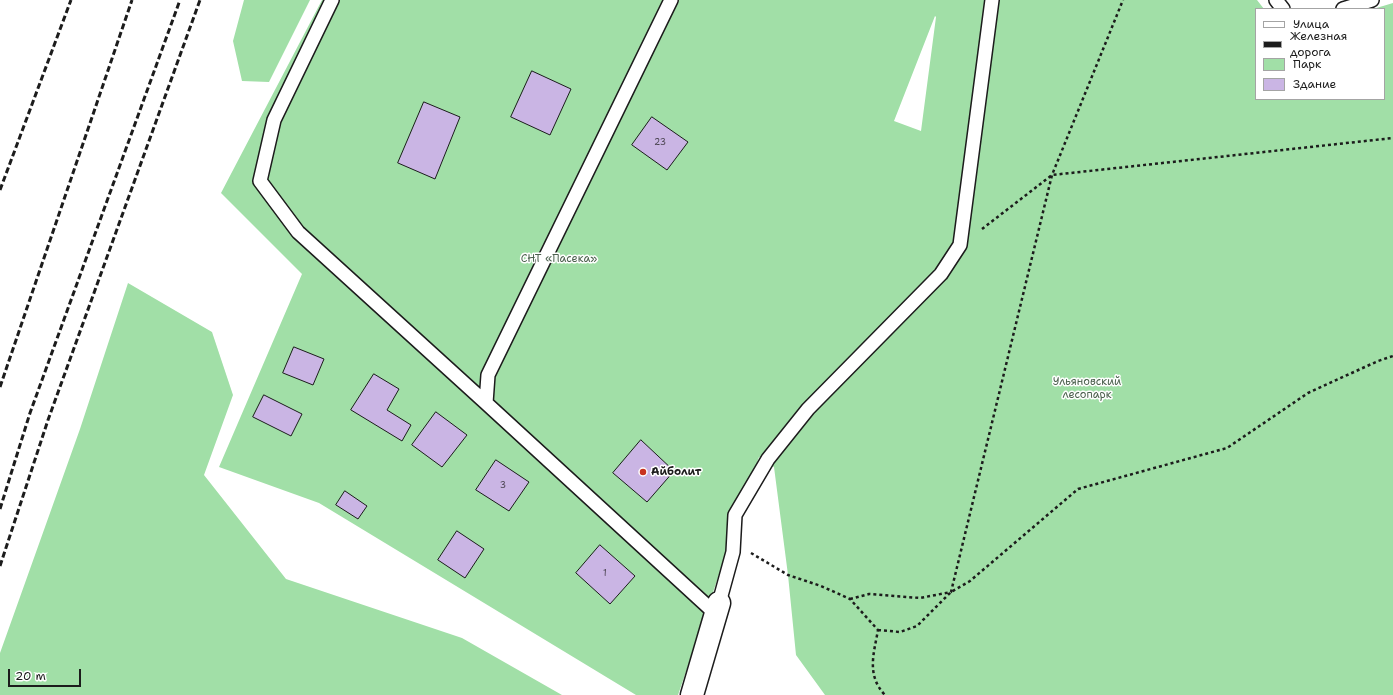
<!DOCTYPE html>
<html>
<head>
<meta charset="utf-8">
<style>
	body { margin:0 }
	#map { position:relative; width:1393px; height:695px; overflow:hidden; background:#fff; font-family:"Shantell Sans",sans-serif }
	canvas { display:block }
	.legend { position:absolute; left:1255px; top:8px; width:130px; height:92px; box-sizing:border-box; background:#fff; border:1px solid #a4a4a4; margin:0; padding:5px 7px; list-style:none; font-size:12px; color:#1c1c1c }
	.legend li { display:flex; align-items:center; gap:8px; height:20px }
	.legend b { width:20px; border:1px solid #a4a4a4 }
	.scale { position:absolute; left:8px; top:669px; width:73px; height:18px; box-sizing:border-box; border:2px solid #1c1c1c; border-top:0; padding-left:5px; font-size:12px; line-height:14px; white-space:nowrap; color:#1c1c1c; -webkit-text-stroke:3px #fff; paint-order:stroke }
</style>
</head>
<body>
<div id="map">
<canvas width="1393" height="695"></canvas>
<ul class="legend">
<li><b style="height:5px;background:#fff"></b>Улица</li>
<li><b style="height:5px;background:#1c1c1c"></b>Железная дорога</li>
<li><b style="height:11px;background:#a1dfa7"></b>Парк</li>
<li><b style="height:11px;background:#cab5e4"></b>Здание</li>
</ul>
<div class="scale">20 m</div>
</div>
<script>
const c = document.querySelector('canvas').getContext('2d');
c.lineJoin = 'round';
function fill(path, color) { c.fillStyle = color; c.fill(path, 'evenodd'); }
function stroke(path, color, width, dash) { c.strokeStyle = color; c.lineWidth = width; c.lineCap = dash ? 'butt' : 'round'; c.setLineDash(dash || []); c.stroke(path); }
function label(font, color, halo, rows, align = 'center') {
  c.font = font + ' "Shantell Sans",sans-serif'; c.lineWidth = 3; c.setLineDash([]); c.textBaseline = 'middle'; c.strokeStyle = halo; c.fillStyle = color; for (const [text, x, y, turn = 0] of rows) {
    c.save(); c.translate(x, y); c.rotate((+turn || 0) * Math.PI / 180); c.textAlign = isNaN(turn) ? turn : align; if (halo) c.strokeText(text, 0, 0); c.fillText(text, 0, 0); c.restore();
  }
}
const green = new Path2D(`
	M 244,0 L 310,0 L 269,82 L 242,81 L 233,41 Z
	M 322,0 L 1257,0 L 1264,9 L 1256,9 L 1256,99 L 1384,99 L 1384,9 L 1373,9 L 1393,3 L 1393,695 L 825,695 L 796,655 L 788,575 L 774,467 L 759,457 L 678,695 L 636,695 L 319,503 L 219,467 L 302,274 L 221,193 ZM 935,16 L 936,17 L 921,131 L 894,121 Z
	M 128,283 L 212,332 L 233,395 L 204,475 L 286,579 L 462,638 L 562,695 L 0,695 L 0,653 L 80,429 Z`);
const building = new Path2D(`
	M 532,71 L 571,89 L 550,135 L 511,117 Z
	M 424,102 L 460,117 L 435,179 L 398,163 Z
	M 652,117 L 688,142 L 667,170 L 632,145 Z
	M 294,347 L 324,359 L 313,385 L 283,373 Z
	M 374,374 L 399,389 L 387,410 L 411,425 L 402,441 L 351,410 Z
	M 264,395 L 302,414 L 291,436 L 253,417 Z
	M 436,412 L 467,435 L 442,467 L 412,445 Z
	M 641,440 L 674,471 L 647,502 L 613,473 Z
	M 496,460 L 529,482 L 509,511 L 476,490 Z
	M 345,491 L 367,506 L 358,519 L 336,505 Z
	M 457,531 L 484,549 L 465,578 L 438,560 Z
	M 600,545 L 635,576 L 610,604 L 576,573 Z`);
const path = new Path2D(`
	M 982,229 L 1052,175 L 1393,138
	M 751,553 L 788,575 L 821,586 L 850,599 L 878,630 C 874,653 866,675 885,695
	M 850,599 L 869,594 L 920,598 L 951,592 L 1052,175 L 1123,0
	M 878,630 L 900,632 L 917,626 L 951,592 L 970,581 L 1078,489 L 1227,448 L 1308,393 L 1378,361 L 1393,356`);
const service = new Path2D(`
	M 332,0 L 274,120 L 260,181 L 298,232 L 486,403 L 717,615
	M 1276,0 L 1283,9
	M 1343,9 L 1372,0
	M 486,403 L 488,375 L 671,0
	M 719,603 L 733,552 L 735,515 L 768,459 L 808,409 L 941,274 L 960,245 L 992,0`);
const minor = new Path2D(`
	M 692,695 L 719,603`);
const rail = new Path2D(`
	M 0,190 L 71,0
	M 0,387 L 132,0
	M 0,509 L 30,413 L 180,0
	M 0,566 L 48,420 L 200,0`);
const markers = [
	[643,472,4,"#c8321e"]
];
const numberNames = [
	["23",660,143],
	["3",503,486],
	["1",605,574]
];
const parkNames = [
	["СНТ «Пасека»",559,259],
	["Ульяновский",1087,382],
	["лесопарк",1087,395]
];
const poiNames = [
	["Айболит",651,472]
];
fill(green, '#a1dfa7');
fill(building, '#cab5e4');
stroke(building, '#1c1c1c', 1);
stroke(service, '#1c1c1c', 16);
stroke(minor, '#1c1c1c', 25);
stroke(path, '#1c1c1c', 2.5, [3, 3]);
stroke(service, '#fff', 13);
stroke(minor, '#fff', 22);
stroke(rail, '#1c1c1c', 3, [6, 3]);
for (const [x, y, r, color] of markers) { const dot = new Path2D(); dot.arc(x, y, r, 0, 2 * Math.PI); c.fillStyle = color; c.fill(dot); stroke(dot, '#fff', 1.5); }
label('9px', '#48424e', null, numberNames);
label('11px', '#4b604d', '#fff', parkNames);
label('bold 11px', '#1c1c1c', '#fff', poiNames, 'left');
</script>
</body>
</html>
